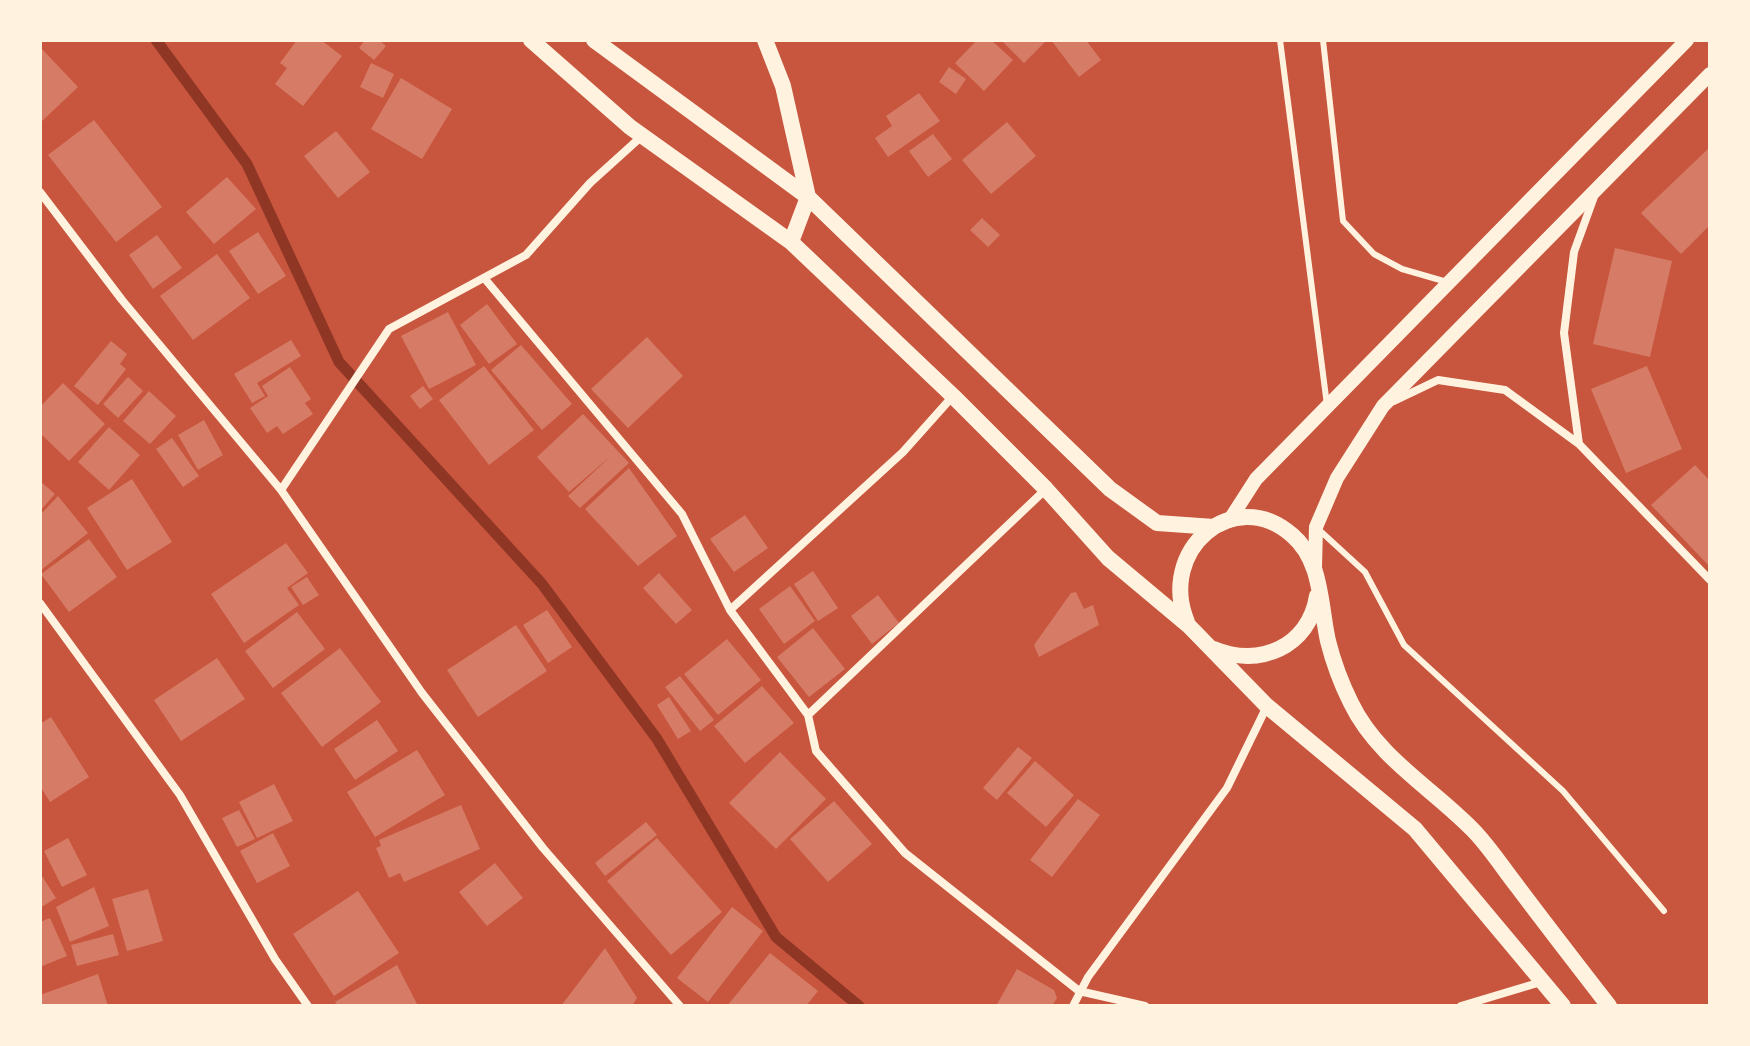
<!DOCTYPE html>
<html>
<head>
<meta charset="utf-8">
<style>
	body { margin:0 }
	#map { position:relative; width:1750px; height:1046px; overflow:hidden; background:#c8553d; font-family:"Nunito Sans",sans-serif }
	canvas { display:block }
	.frame { position:absolute; inset:0; border:42px solid #fff3e0; pointer-events:none }
</style>
</head>
<body>
<div id="map">
<canvas width="1750" height="1046"></canvas>
<div class="frame"></div>
</div>
<script>
const c = document.querySelector('canvas').getContext('2d');
c.lineJoin = 'round';
function stroke(path, color, width, dash) { c.strokeStyle = color; c.lineWidth = width; c.lineCap = dash ? 'butt' : 'round'; c.setLineDash(dash || []); c.stroke(path); }
function fill(path, color) { c.fillStyle = color; c.fill(path, 'evenodd'); }
const stream = new Path2D(`
	M 156,40 L 247,164 L 339,362 L 542,584 L 657,739 L 776,937 L 859,1006`);
const building = new Path2D(`
	M 297,40 L 321,40 L 342,56 L 303,106 L 275,84 L 287,68 L 280,63 Z
	M 365,40 L 379,40 L 386,46 L 374,60 L 359,48 Z
	M 977,40 L 991,40 L 1013,60 L 984,91 L 955,63 Z
	M 1001,40 L 1047,40 L 1024,63 Z
	M 1051,40 L 1086,40 L 1101,60 L 1079,77 Z
	M 40,47 L 78,87 L 40,123 Z
	M 371,63 L 394,74 L 383,98 L 360,87 Z
	M 949,67 L 966,79 L 956,94 L 939,82 Z
	M 401,78 L 452,109 L 422,159 L 371,129 Z
	M 919,93 L 940,121 L 888,157 L 875,138 L 892,126 L 886,116 Z
	M 94,120 L 162,207 L 116,242 L 48,155 Z
	M 1007,122 L 1036,156 L 991,194 L 962,160 Z
	M 336,131 L 370,172 L 338,198 L 304,156 Z
	M 933,134 L 952,159 L 928,177 L 909,151 Z
	M 1710,147 L 1710,225 L 1681,254 L 1641,213 Z
	M 227,177 L 256,209 L 214,244 L 186,212 Z
	M 982,218 L 1000,235 L 988,247 L 970,230 Z
	M 258,232 L 286,276 L 258,294 L 229,251 Z
	M 157,235 L 182,268 L 153,289 L 129,255 Z
	M 1615,248 L 1672,261 L 1650,357 L 1593,344 Z
	M 217,254 L 250,298 L 193,340 L 160,296 Z
	M 487,304 L 517,344 L 489,364 L 460,325 Z
	M 448,312 L 476,365 L 429,389 L 401,336 Z
	M 647,337 L 683,376 L 628,428 L 591,389 Z
	M 291,340 L 301,356 L 257,383 L 265,396 L 252,403 L 234,374 Z
	M 111,341 L 127,354 L 120,364 L 126,369 L 98,405 L 74,386 Z
	M 521,345 L 572,404 L 542,430 L 491,370 Z
	M 484,366 L 534,430 L 489,465 L 439,400 Z
	M 1647,366 L 1682,449 L 1626,473 L 1591,389 Z
	M 290,367 L 311,399 L 305,403 L 313,414 L 283,434 L 277,426 L 267,433 L 250,408 L 268,396 L 262,386 Z
	M 128,377 L 143,391 L 118,418 L 103,404 Z
	M 63,383 L 105,424 L 69,461 L 40,433 L 40,407 Z
	M 423,386 L 433,399 L 420,409 L 410,396 Z
	M 149,391 L 176,416 L 150,444 L 123,421 Z
	M 583,414 L 629,463 L 580,508 L 568,496 L 612,455 L 569,492 L 537,457 Z
	M 204,420 L 223,455 L 198,470 L 178,435 Z
	M 109,427 L 140,455 L 109,490 L 78,462 Z
	M 172,438 L 199,476 L 183,487 L 156,449 Z
	M 1695,465 L 1710,481 L 1710,567 L 1651,505 Z
	M 629,468 L 677,536 L 638,566 L 585,509 Z
	M 132,479 L 172,542 L 127,570 L 87,508 Z
	M 40,481 L 55,494 L 40,511 Z
	M 58,496 L 88,533 L 40,571 L 40,515 Z
	M 745,515 L 768,548 L 734,572 L 710,539 Z
	M 89,539 L 117,577 L 69,612 L 41,574 Z
	M 286,543 L 308,573 L 287,588 L 299,605 L 244,643 L 211,594 Z
	M 813,571 L 838,608 L 818,621 L 794,584 Z
	M 659,573 L 692,610 L 676,624 L 643,588 Z
	M 307,577 L 319,595 L 303,605 L 291,587 Z
	M 790,586 L 815,621 L 784,644 L 759,609 Z
	M 1076,592 L 1084,609 L 1093,605 L 1099,625 L 1039,657 L 1034,645 L 1071,593 Z
	M 878,595 L 899,623 L 872,644 L 851,616 Z
	M 547,610 L 572,647 L 548,663 L 523,625 Z
	M 297,612 L 325,649 L 273,688 L 245,651 Z
	M 516,625 L 547,671 L 478,717 L 447,670 Z
	M 813,628 L 845,669 L 809,697 L 777,657 Z
	M 727,639 L 761,680 L 718,715 L 684,674 Z
	M 340,648 L 381,702 L 322,747 L 281,693 Z
	M 217,658 L 245,699 L 181,741 L 154,700 Z
	M 680,676 L 714,720 L 700,731 L 665,687 Z
	M 762,686 L 794,723 L 745,763 L 714,726 Z
	M 669,697 L 691,731 L 678,739 L 657,705 Z
	M 51,717 L 89,777 L 50,802 L 40,786 L 40,724 Z
	M 377,720 L 398,751 L 355,780 L 334,749 Z
	M 1018,747 L 1032,758 L 997,800 L 983,788 Z
	M 417,750 L 445,795 L 375,837 L 347,792 Z
	M 780,752 L 826,799 L 776,849 L 729,803 Z
	M 1035,761 L 1074,795 L 1046,827 L 1007,793 Z
	M 274,784 L 293,821 L 257,838 L 239,802 Z
	M 1078,799 L 1100,815 L 1052,877 L 1030,860 Z
	M 834,801 L 872,844 L 828,882 L 790,839 Z
	M 461,805 L 480,849 L 404,882 L 400,873 L 389,878 L 376,848 L 381,846 L 379,840 Z
	M 239,810 L 255,839 L 237,847 L 222,818 Z
	M 646,822 L 657,835 L 605,876 L 595,863 Z
	M 273,833 L 290,866 L 257,883 L 240,851 Z
	M 68,838 L 87,875 L 62,887 L 44,851 Z
	M 657,838 L 722,912 L 671,955 L 607,881 Z
	M 495,863 L 523,898 L 487,926 L 459,892 Z
	M 40,873 L 56,898 L 40,908 Z
	M 94,887 L 109,926 L 70,942 L 56,907 Z
	M 148,889 L 163,941 L 127,951 L 112,899 Z
	M 358,891 L 399,953 L 334,996 L 293,934 Z
	M 732,907 L 763,931 L 708,1002 L 677,978 Z
	M 50,918 L 67,956 L 40,967 L 40,922 Z
	M 113,934 L 119,955 L 77,966 L 71,945 Z
	M 605,948 L 637,998 L 632,1006 L 561,1006 Z
	M 770,953 L 818,991 L 806,1006 L 727,1006 Z
	M 397,965 L 418,1006 L 338,1006 L 335,1002 Z
	M 1017,969 L 1054,990 L 1057,998 L 1052,1006 L 996,1006 Z
	M 98,974 L 108,1006 L 40,1006 L 40,995 Z`);
const service = new Path2D(`
	M 1280,40 L 1327,405
	M 1323,40 L 1343,221 L 1374,254 L 1402,269 L 1447,282
	M 1317,528 L 1365,572 L 1404,645 L 1563,791 L 1664,911`);
const minor = new Path2D(`
	M 40,192 L 122,300 L 281,490 L 422,693 L 543,848 L 680,1006
	M 485,279 L 682,514 L 730,610 L 808,715 L 816,751 L 905,853 L 1079,991 L 1145,1006
	M 1394,401 L 1438,380 L 1505,390 L 1579,444 L 1564,333 L 1574,252 L 1595,194
	M 1579,444 L 1710,580
	M 281,490 L 389,329 L 526,255 L 590,183 L 642,136
	M 40,603 L 180,795 L 275,959 L 308,1006
	M 730,610 L 903,452 L 953,396
	M 808,715 L 1046,489
	M 1073,1006 L 1088,977 L 1227,788 L 1267,706
	M 1461,1006 L 1541,982`);
const tertiary = new Path2D(`
	M 1229,521 L 1256,479 L 1687,40
	M 1315,567 L 1316,527 L 1337,478 L 1383,406 L 1710,74`);
const secondary = new Path2D(`
	M 531,40 L 630,127 L 791,242 L 953,396 L 1046,489 L 1108,558 L 1188,625 L 1267,706 L 1415,829 L 1563,1006
	M 594,40 L 808,197 L 1110,489 L 1157,523 L 1214,527
	M 765,40 L 783,86 L 808,197 L 791,242
	M 1187,622 C 1157,550 1234,484 1292,535 C 1322,560 1320,605 1328,641 C 1333,661 1342,685 1351,703 C 1377,757 1432,788 1472,829 C 1489,846 1502,867 1517,886 C 1547,926 1578,966 1609,1006
	M 1214,649 C 1259,668 1309,647 1317,596`);
stroke(stream, '#8f3625', 11);
fill(building, '#d67c66');
stroke(service, '#fff3e0', 6);
stroke(minor, '#fff3e0', 8);
stroke(tertiary, '#fff3e0', 14);
stroke(secondary, '#fff3e0', 16);
</script>
</body>
</html>
